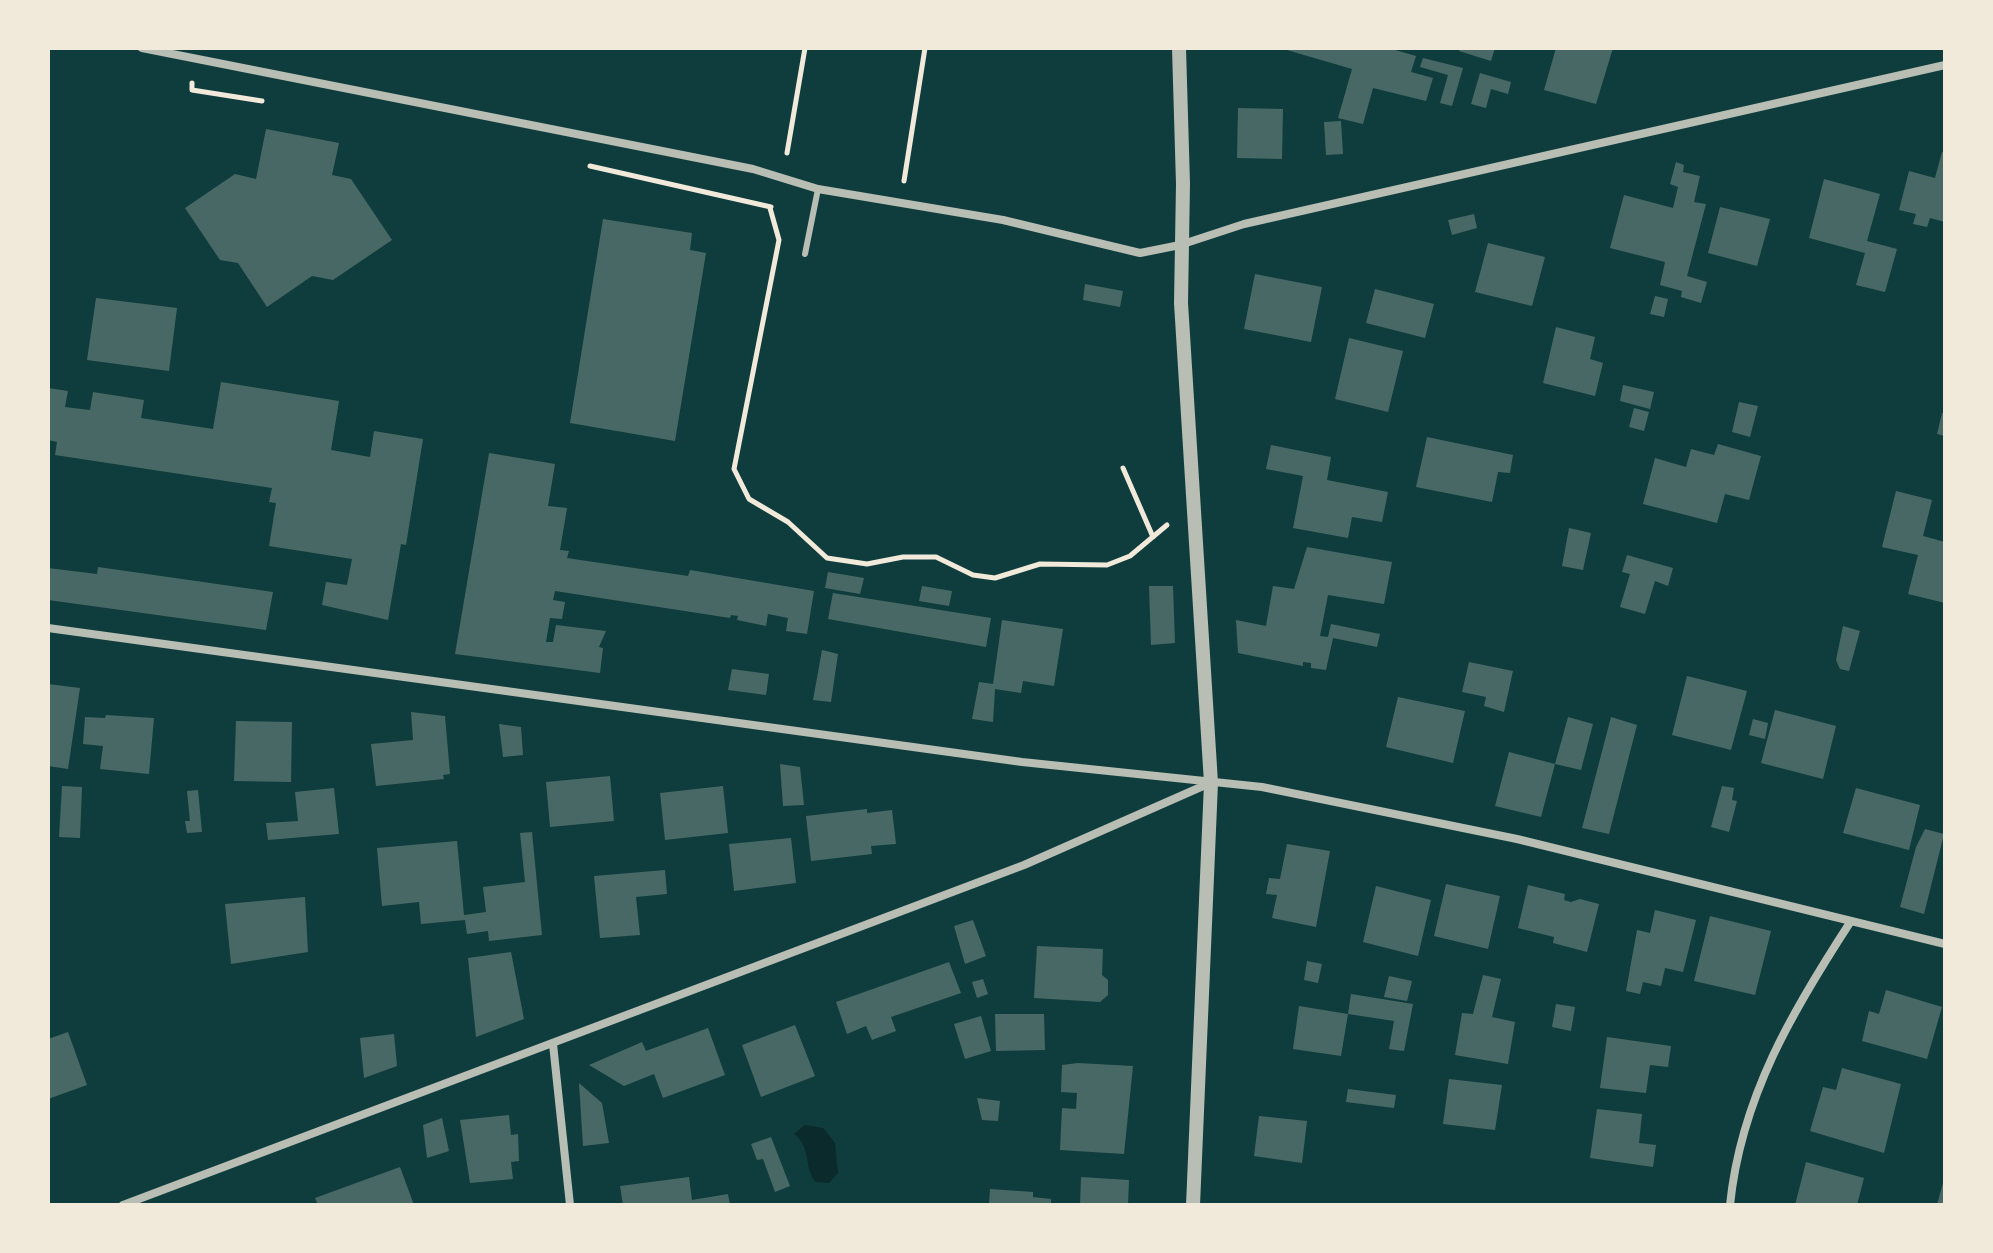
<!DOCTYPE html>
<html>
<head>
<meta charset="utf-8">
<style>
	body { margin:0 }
	#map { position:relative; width:1993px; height:1253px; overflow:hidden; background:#0f3d3e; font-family:"Work Sans",sans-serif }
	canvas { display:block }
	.frame { position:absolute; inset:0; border:50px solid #f1e9da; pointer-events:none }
</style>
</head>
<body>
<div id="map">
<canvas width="1993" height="1253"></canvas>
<div class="frame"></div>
</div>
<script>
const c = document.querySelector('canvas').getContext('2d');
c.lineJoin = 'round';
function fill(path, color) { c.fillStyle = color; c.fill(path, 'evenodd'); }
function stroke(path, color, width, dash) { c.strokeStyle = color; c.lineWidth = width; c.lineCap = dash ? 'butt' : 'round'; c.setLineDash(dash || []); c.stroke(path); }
const water = new Path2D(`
	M 805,1125 L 823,1128 L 835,1143 L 838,1173 L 829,1183 L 816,1182 C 803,1168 812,1147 794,1134 Z`);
const building = new Path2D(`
	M 1280,48 L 1388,48 L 1416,56 L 1411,72 L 1433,78 L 1426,101 L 1373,88 L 1363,124 L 1338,118 L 1352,69 Z
	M 1460,48 L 1495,48 L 1491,61 L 1459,51 Z
	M 1556,48 L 1613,48 L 1596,104 L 1544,90 Z
	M 1423,58 L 1463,68 L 1452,106 L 1440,103 L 1448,75 L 1420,67 Z
	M 1480,73 L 1511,82 L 1508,94 L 1491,89 L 1486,108 L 1471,104 Z
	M 1238,108 L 1283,109 L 1282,159 L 1237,158 Z
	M 1341,121 L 1343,154 L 1326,155 L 1324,122 Z
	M 266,129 L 339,143 L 332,175 L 351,179 L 392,240 L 333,280 L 312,276 L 267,307 L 238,263 L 220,260 L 185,208 L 235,174 L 256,179 Z
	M 1942,152 L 1945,153 L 1945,222 L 1930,218 L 1927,227 L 1913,224 L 1916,214 L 1899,210 L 1909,171 L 1935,178 Z
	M 1676,162 L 1684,165 L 1683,172 L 1700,176 L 1694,202 L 1706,204 L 1687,276 L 1707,282 L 1701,303 L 1681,297 L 1682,291 L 1660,285 L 1665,262 L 1610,248 L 1624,195 L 1673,208 L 1678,187 L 1670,184 Z
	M 1824,179 L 1880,194 L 1867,241 L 1897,249 L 1885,292 L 1856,285 L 1865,253 L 1809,238 Z
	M 1720,207 L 1770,219 L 1757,266 L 1708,253 Z
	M 1474,214 L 1477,228 L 1452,235 L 1448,220 Z
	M 603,219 L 692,233 L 690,250 L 706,253 L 675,441 L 570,423 Z
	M 1488,243 L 1545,257 L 1532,306 L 1475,292 Z
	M 1255,274 L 1322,287 L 1311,342 L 1244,329 Z
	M 1085,284 L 1123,291 L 1120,307 L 1083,300 Z
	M 1375,289 L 1434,304 L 1425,338 L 1366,323 Z
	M 1655,296 L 1668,299 L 1664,317 L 1650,314 Z
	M 96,298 L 177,308 L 169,371 L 87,360 Z
	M 1556,327 L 1595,337 L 1590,359 L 1603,363 L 1595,396 L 1543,383 Z
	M 1349,338 L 1403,351 L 1388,412 L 1335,399 Z
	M 221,382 L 339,401 L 331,450 L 370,457 L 374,431 L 423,439 L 406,545 L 401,544 L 388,620 L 322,605 L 326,582 L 347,585 L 352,559 L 269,546 L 276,503 L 269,502 L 272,488 L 55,455 L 57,442 L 48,440 L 48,388 L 68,391 L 65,407 L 90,410 L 93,392 L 144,400 L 141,418 L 213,429 Z
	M 1623,385 L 1654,392 L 1650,409 L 1620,401 Z
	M 1739,402 L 1758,406 L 1750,437 L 1732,432 Z
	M 1634,408 L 1649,412 L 1644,431 L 1629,427 Z
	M 1942,413 L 1945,414 L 1945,436 L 1937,434 Z
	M 1427,437 L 1513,455 L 1510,473 L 1498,472 L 1492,502 L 1416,487 Z
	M 1718,444 L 1761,456 L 1749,500 L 1725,494 L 1717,523 L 1643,504 L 1655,458 L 1686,467 L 1691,449 L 1714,455 Z
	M 1271,445 L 1331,457 L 1327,480 L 1388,492 L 1382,522 L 1352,517 L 1348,538 L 1293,528 L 1303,476 L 1266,469 Z
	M 489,453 L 555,464 L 548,506 L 567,508 L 560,550 L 569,551 L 567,558 L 688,576 L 690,570 L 814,591 L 807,634 L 786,631 L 788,618 L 768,614 L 766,626 L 737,620 L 738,616 L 731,615 L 730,618 L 555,591 L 553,600 L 565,602 L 562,619 L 550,618 L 546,642 L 553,642 L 556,625 L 606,631 L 599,647 L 603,648 L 600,673 L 455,654 Z
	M 1896,491 L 1932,500 L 1923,536 L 1945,542 L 1945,603 L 1908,594 L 1918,555 L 1882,547 Z
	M 1569,528 L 1591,533 L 1583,570 L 1562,566 Z
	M 1307,547 L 1392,562 L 1384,604 L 1328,595 L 1320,636 L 1328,637 L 1331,624 L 1380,634 L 1377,647 L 1333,638 L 1326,670 L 1311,668 L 1311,663 L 1303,662 L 1303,666 L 1238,653 L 1236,620 L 1266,626 L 1273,586 L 1294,589 Z
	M 1627,555 L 1673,568 L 1668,586 L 1655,581 L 1645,614 L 1620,607 L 1630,574 L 1622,572 Z
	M 98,567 L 273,592 L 266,630 L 48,600 L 48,568 L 97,574 Z
	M 828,572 L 864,578 L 860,594 L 825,588 Z
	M 922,586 L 952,591 L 949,606 L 919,601 Z
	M 1149,586 L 1173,586 L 1175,643 L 1151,645 Z
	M 833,593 L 991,618 L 986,647 L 828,619 Z
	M 1002,620 L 1063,629 L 1054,686 L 1023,681 L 1021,693 L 995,689 L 993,722 L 972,719 L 979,682 L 993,684 Z
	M 1843,626 L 1860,631 L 1849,671 L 1840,669 L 1836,660 Z
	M 822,650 L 838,654 L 831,702 L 813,700 Z
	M 1469,662 L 1513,671 L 1504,712 L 1484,706 L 1486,697 L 1462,692 Z
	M 732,669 L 769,674 L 766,695 L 728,690 Z
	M 1687,676 L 1747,691 L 1731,750 L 1672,735 Z
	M 48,684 L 80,688 L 68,769 L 48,766 Z
	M 1398,697 L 1465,711 L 1453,763 L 1386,747 Z
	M 1775,710 L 1836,726 L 1823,779 L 1761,763 Z
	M 411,712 L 445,716 L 450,774 L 443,775 L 444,779 L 376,786 L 371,744 L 413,740 Z
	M 106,715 L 154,718 L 149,774 L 100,769 L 103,746 L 83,744 L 85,717 L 105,718 Z
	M 1568,717 L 1593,724 L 1581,770 L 1555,764 Z
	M 1611,717 L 1637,725 L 1609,834 L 1582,828 Z
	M 1753,719 L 1768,723 L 1765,739 L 1749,735 Z
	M 236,721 L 292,722 L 291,782 L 234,781 Z
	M 499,724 L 521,727 L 523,755 L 503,757 Z
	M 1509,752 L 1555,764 L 1541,817 L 1495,806 Z
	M 780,764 L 800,767 L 804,805 L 783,806 Z
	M 610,776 L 614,821 L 550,827 L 546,782 Z
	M 62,786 L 82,787 L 80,838 L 59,837 Z
	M 723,786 L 728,833 L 665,840 L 660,793 Z
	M 1722,786 L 1734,788 L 1732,800 L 1737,801 L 1729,832 L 1711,827 Z
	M 334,788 L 339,834 L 268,840 L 266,823 L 298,821 L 295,792 Z
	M 1856,788 L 1920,805 L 1909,850 L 1843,833 Z
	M 198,790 L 202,832 L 187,833 L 185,821 L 190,821 L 187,791 Z
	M 867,809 L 867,813 L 892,810 L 896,844 L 871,846 L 872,854 L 811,861 L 806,816 Z
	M 1925,829 L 1944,834 L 1924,914 L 1900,907 L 1916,847 Z
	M 532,832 L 542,935 L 489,941 L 488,931 L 467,934 L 465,920 L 421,924 L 419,902 L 382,906 L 377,848 L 457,841 L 464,915 L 486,912 L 483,887 L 525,882 L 520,833 Z
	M 791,838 L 796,883 L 734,891 L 729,844 Z
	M 1287,844 L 1330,851 L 1316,927 L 1272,918 L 1277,895 L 1266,894 L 1269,878 L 1280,879 Z
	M 665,870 L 667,894 L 636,897 L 640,935 L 600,938 L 594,876 Z
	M 1446,884 L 1500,896 L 1488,949 L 1434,936 Z
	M 1528,885 L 1565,894 L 1564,900 L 1571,902 L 1580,899 L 1599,904 L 1587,952 L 1553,943 L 1554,937 L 1518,928 Z
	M 1376,886 L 1431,900 L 1418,956 L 1363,942 Z
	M 305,897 L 308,952 L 231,964 L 225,904 Z
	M 1655,910 L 1696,920 L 1683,972 L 1665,968 L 1661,986 L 1643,982 L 1640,994 L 1626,991 L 1637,930 L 1650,933 Z
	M 1710,916 L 1771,931 L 1755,995 L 1694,981 Z
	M 973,920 L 986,956 L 965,964 L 954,926 Z
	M 1037,946 L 1103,949 L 1102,975 L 1108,980 L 1108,995 L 1100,1002 L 1034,998 Z
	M 511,952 L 524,1019 L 476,1037 L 468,958 Z
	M 1307,961 L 1322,964 L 1318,983 L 1304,980 Z
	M 949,962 L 961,993 L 891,1017 L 896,1031 L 872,1040 L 866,1026 L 847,1034 L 836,1002 Z
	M 1483,975 L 1501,979 L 1492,1017 L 1515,1022 L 1508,1064 L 1455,1055 L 1462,1013 L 1473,1014 Z
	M 1389,976 L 1412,981 L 1407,1001 L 1384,997 Z
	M 983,979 L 988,994 L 977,998 L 972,982 Z
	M 1886,990 L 1942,1007 L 1927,1059 L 1862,1041 L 1869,1011 L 1879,1014 Z
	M 1351,994 L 1413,1004 L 1404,1051 L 1389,1049 L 1394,1021 L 1348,1014 Z
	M 1556,1004 L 1575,1007 L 1571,1031 L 1552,1027 Z
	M 1299,1006 L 1348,1014 L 1341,1056 L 1293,1049 Z
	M 995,1014 L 1044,1014 L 1045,1050 L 996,1051 Z
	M 981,1016 L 991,1051 L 965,1059 L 954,1024 Z
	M 795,1025 L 815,1076 L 761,1097 L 742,1045 Z
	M 708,1028 L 725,1075 L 663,1098 L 654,1074 L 624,1086 L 589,1065 L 642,1042 L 646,1051 Z
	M 68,1032 L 87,1085 L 48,1099 L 48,1039 Z
	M 394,1034 L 397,1066 L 364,1078 L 360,1038 Z
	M 1607,1037 L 1671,1046 L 1668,1067 L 1650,1065 L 1646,1093 L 1600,1088 Z
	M 1078,1063 L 1133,1066 L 1124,1154 L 1060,1150 L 1062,1108 L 1076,1109 L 1077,1093 L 1061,1092 L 1062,1065 Z
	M 1842,1068 L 1901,1084 L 1884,1153 L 1810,1131 L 1823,1087 L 1836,1090 Z
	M 1449,1079 L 1502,1085 L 1495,1130 L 1443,1124 Z
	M 579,1083 L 602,1103 L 609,1143 L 583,1146 Z
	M 1348,1089 L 1396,1095 L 1394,1108 L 1346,1102 Z
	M 977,1098 L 1000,1101 L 998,1121 L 982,1120 Z
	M 1597,1109 L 1642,1114 L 1639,1143 L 1656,1145 L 1653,1167 L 1590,1158 Z
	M 509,1115 L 511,1135 L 518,1134 L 519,1161 L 511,1162 L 513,1179 L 470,1183 L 460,1120 Z
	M 1259,1116 L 1307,1121 L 1302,1163 L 1254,1156 Z
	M 442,1118 L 449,1151 L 427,1158 L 423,1125 Z
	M 771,1137 L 790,1186 L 775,1192 L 763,1159 L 757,1160 L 751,1144 Z
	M 1806,1162 L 1864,1178 L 1857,1205 L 1795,1205 Z
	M 400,1167 L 414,1205 L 318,1205 L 315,1198 Z
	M 689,1177 L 692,1200 L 728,1194 L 730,1205 L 623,1205 L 620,1186 Z
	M 1081,1177 L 1129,1180 L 1128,1205 L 1080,1205 Z
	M 1944,1179 L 1945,1205 L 1937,1205 Z
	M 990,1189 L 1033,1192 L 1033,1197 L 1051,1199 L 1051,1205 L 989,1205 Z`);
const path = new Path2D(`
	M 192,83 L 192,90 L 262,101
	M 787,153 L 805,48
	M 590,166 L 771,207
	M 904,181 L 925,48
	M 770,208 L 779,240 L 734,469 L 749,499 L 788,522 L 827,558 L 867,564 L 903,557 L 936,557 L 973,575 L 995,578 L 1040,564 L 1107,565 L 1130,556 L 1167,525
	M 1123,468 L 1153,537`);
const service = new Path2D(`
	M 805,254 L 818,189`);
const minor = new Path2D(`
	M 142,48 L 753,169 L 818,189 L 1003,220 L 1140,253 L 1180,245 L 1244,224 L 1945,65
	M 48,628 L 1022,762 L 1262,787 L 1517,839 L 1945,944
	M 553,1044 L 570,1205
	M 123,1205 L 1024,865 L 1210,783
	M 1730,1205 C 1741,1097 1793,1010 1851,921`);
const tertiary = new Path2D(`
	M 1179,48 L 1183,184 L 1181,303 L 1211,783 L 1193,1205`);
fill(water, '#0a2a2b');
fill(building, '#486865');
stroke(path, '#f1e9da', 5);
stroke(service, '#b8beb3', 6);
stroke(minor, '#b8beb3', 8);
stroke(tertiary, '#b8beb3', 14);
</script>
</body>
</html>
